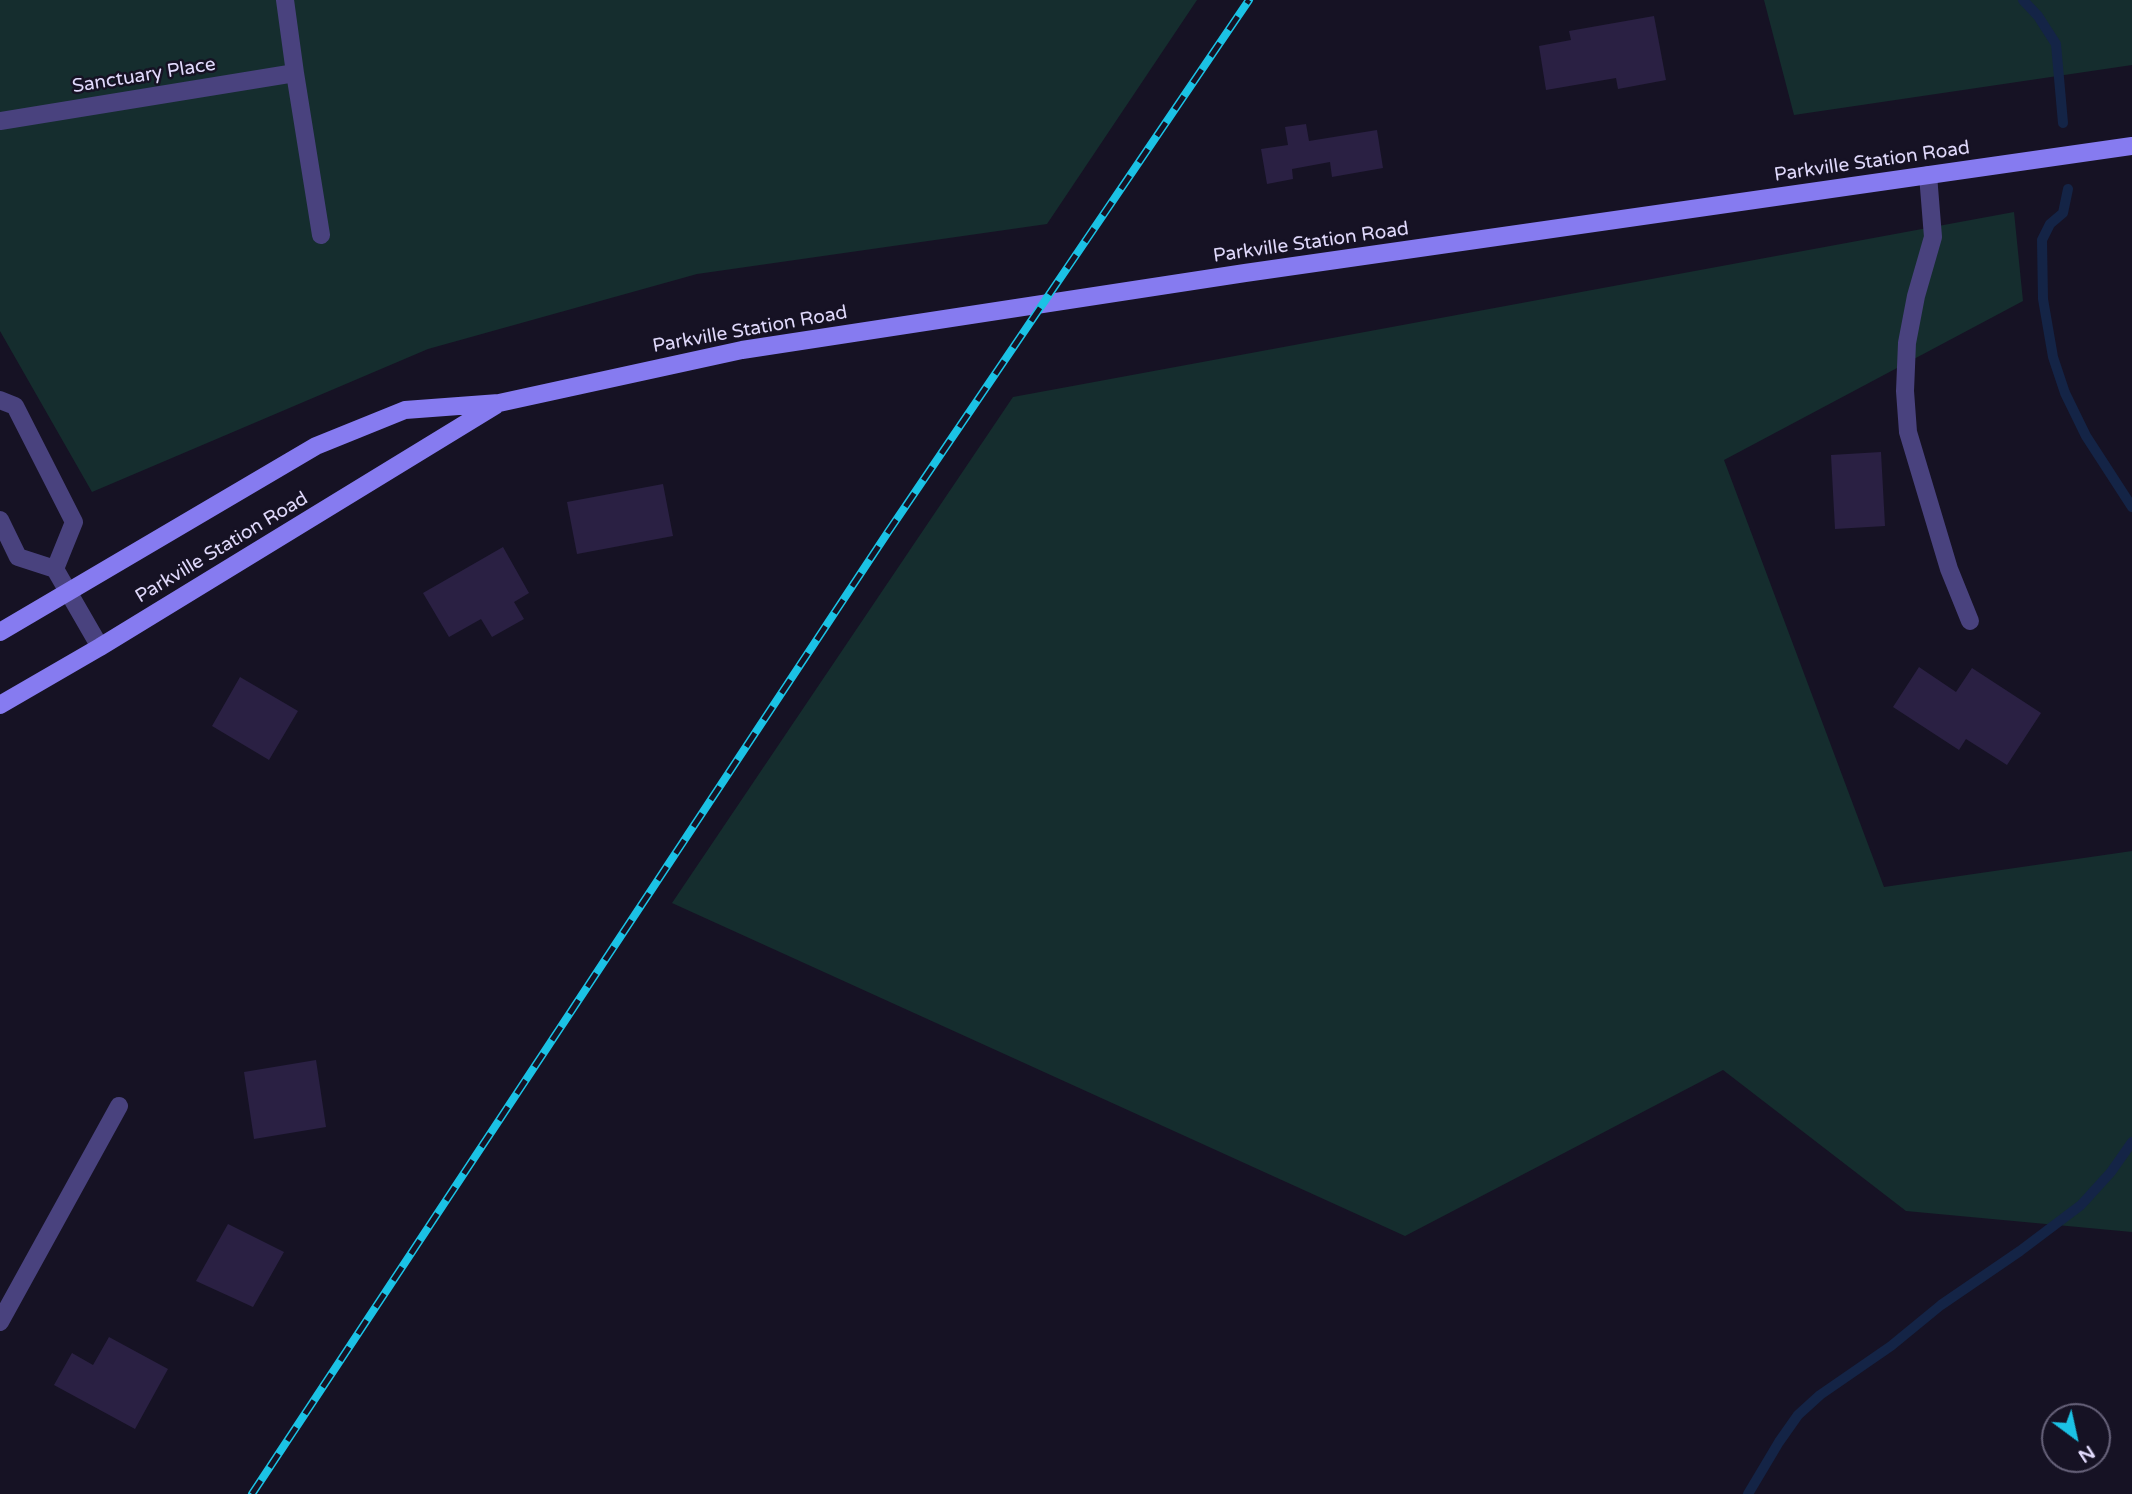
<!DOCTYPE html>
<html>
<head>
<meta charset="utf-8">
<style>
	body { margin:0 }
	#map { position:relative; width:2132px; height:1494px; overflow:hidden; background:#161224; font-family:"Varela Round",sans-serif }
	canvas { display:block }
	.north { position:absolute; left:2041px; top:1403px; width:70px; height:70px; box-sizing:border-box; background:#161224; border:2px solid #67627a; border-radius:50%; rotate:147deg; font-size:19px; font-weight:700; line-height:28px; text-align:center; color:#e0d9fb }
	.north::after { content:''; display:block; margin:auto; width:24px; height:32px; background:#1bc2e5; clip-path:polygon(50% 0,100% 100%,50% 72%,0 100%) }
</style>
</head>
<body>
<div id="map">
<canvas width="2132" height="1494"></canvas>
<div class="north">N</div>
</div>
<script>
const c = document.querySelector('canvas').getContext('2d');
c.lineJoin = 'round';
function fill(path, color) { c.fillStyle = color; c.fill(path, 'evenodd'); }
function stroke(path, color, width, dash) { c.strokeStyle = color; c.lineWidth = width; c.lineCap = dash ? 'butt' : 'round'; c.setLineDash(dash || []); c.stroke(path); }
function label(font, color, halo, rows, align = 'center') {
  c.font = font + ' "Varela Round",sans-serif'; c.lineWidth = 5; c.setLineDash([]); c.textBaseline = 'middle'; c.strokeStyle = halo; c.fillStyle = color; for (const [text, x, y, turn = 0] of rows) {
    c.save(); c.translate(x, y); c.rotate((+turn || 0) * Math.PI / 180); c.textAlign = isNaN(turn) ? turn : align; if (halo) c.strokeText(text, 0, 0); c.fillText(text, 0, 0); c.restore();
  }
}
const green = new Path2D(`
	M 0,0 L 1197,0 L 1047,224 L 697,274 L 428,349 L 92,492 L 0,331 Z
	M 1764,0 L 2132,0 L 2132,65 L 1794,115 Z
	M 2014,212 L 2023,301 L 1724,460 L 1884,887 L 2132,851 L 2132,1232 L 1906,1211 L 1723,1070 L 1405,1236 L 672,903 L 1013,397 Z`);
const stream = new Path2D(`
	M 2023,0 L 2038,16 L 2056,44 L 2063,123
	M 2068,189 L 2063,213 L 2050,224 L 2042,240 L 2043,299 L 2053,357 L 2065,393 L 2086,436 L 2132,507
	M 1748,1494 L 1779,1442 L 1798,1415 L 1820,1395 L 1891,1346 L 1941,1305 L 2020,1251 L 2081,1205 L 2111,1172 L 2132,1142`);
const building = new Path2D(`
	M 1654,16 L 1666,80 L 1618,89 L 1616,78 L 1546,90 L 1539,46 L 1571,40 L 1569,31 Z
	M 1306,124 L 1309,141 L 1377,130 L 1383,168 L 1332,177 L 1330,162 L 1292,169 L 1293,179 L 1267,184 L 1261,149 L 1288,145 L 1285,127 Z
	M 1881,452 L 1885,526 L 1835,529 L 1831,455 Z
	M 663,484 L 673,536 L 577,554 L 567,502 Z
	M 503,547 L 529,593 L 514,602 L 524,619 L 492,637 L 481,619 L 449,637 L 423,593 Z
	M 1919,667 L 1956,692 L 1972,668 L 2041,713 L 2007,765 L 1966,739 L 1959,750 L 1893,707 Z
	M 240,677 L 298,711 L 269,760 L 212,726 Z
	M 316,1060 L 326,1127 L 254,1139 L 244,1072 Z
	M 228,1224 L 284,1252 L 253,1307 L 196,1281 Z
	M 109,1337 L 168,1369 L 135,1429 L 54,1385 L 72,1353 L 93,1365 Z`);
const service = new Path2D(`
	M 1928,175 L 1933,237 L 1916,296 L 1907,343 L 1905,391 L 1908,432 L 1949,569 L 1970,621`);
const minor = new Path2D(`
	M 285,0 L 295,73
	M 0,121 L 295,73 L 321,235
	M 0,400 L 15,406 L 74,522 L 55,569
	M 0,520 L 18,557 L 55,569 L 100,647
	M 0,1322 L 119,1106`);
const secondary = new Path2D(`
	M 0,632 L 316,446 L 405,410 L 499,403 L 742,350 L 1245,273 L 2132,146
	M 0,705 L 100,647 L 496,405`);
const rail = new Path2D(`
	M 252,1494 L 888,532 L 1249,0`);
const streetNames = [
	["Sanctuary Place",144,76,-9],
	["Parkville Station Road",1872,162,-8],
	["Parkville Station Road",1311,243,-8],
	["Parkville Station Road",750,330,-10],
	["Parkville Station Road",222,548,-31]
];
fill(green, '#152d2e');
stroke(stream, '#142446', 10);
fill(building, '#2a2043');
stroke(service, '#49427e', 18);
stroke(minor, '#49427e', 18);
stroke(secondary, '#867bf0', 18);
stroke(rail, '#1bc2e5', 8);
stroke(rail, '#161224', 5, [16]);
label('19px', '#e0d9fb', '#161224', streetNames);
</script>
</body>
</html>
